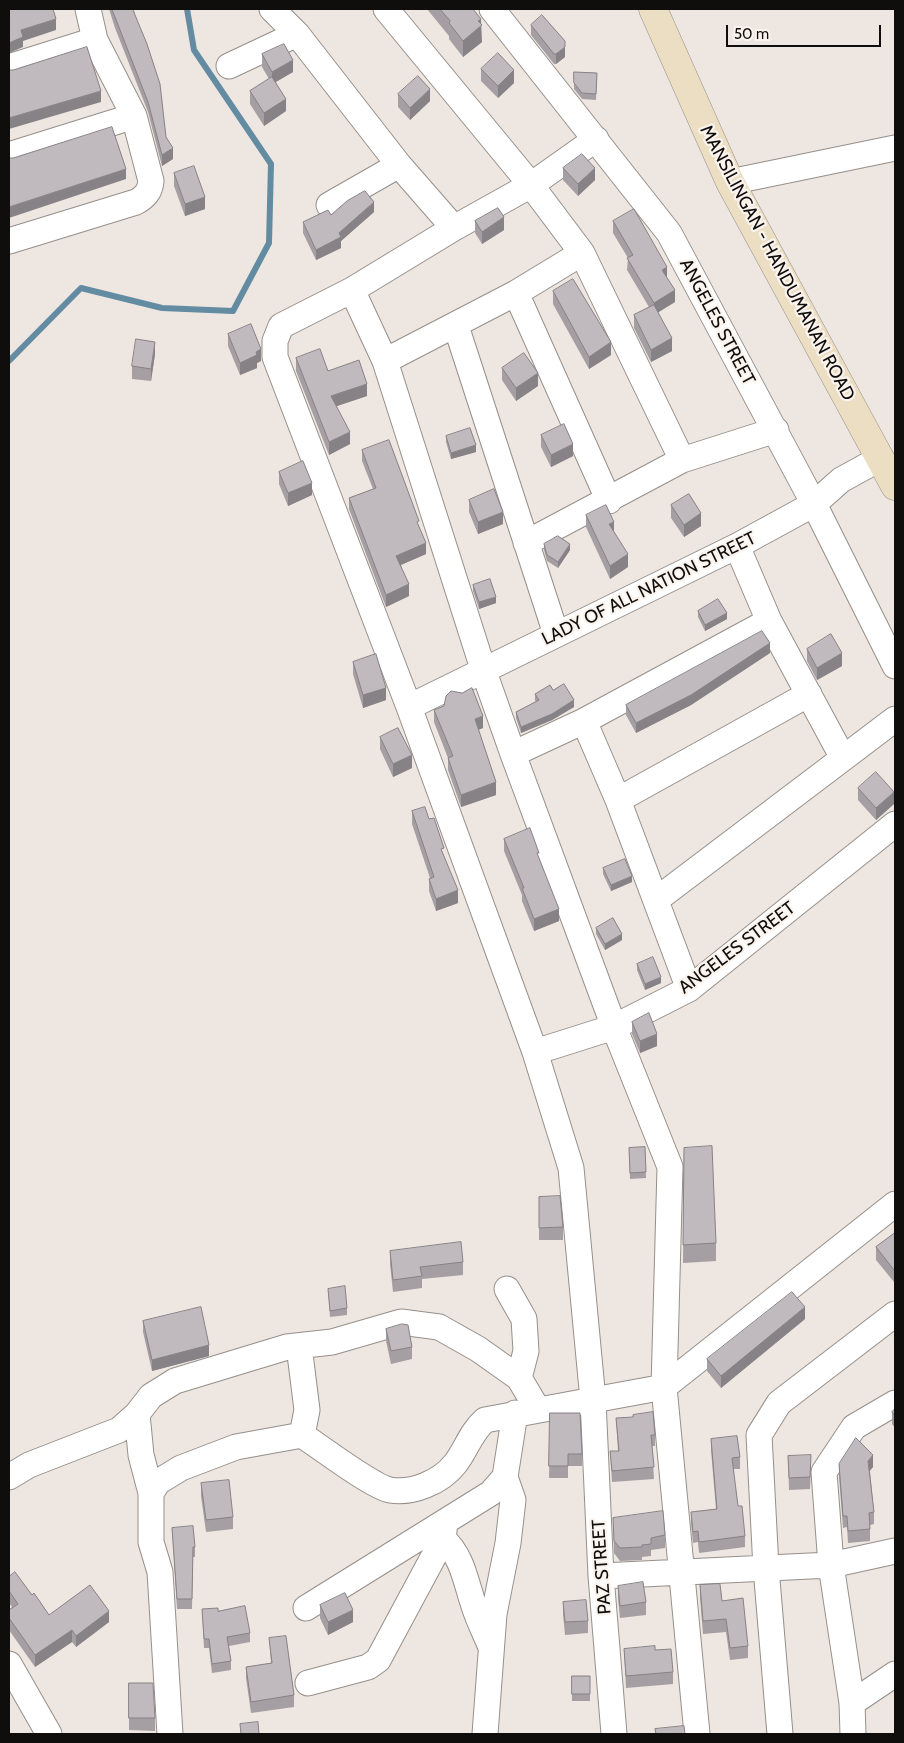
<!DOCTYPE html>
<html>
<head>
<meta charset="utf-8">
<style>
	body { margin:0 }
	#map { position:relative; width:904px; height:1743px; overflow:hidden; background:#eee6e1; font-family:Cabin,sans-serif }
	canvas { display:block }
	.frame { position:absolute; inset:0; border:10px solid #100e0c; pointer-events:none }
	.scale { position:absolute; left:726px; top:25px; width:155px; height:22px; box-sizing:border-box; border:2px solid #100e0c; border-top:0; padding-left:6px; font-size:15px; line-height:18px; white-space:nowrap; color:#100e0c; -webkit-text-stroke:4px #fbf4ee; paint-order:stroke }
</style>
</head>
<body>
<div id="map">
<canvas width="904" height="1743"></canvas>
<div class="frame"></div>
<div class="scale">50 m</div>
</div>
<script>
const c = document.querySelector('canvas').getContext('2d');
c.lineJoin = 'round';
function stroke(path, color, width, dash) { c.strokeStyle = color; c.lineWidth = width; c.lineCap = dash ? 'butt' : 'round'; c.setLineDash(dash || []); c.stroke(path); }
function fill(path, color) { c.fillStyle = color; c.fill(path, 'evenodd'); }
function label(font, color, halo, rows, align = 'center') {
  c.font = font + ' Cabin,sans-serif'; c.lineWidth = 4.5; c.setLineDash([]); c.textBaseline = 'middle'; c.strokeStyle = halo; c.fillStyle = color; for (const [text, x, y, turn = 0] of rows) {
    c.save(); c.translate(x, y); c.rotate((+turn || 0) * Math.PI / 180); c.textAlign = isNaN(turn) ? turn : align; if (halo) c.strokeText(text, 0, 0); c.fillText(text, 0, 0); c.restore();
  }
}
const stream = new Path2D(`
	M 9,361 L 81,288 L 162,308 L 233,311 L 269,243 L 271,164 L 194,50 L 187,9`);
const street = new Path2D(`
	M 272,9 L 297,34 L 399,165 L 454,228
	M 386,9 L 531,185 L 582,253 L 682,460
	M 492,9 L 669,233 L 814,504 L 895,666
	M 229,66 L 297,34
	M 9,67 L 95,40
	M 596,139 L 531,185 L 454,228 L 352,290 L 281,326 L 275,341 L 275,357 L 409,707 L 535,1052 L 571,1168 L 593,1400 L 601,1576 L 614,1734
	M 9,155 L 134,116
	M 730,182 L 895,148
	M 329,205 L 399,165
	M 9,241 L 136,202 C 145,197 150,192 151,181 L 134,116 L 95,40 L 88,9
	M 352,290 L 385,361 L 484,672 L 513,754 L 614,1027 L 670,1167 L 664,1387 L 697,1734
	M 516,293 L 609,501
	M 456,326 L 556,634
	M 385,361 L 516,293 L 582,253
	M 526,543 L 682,460 L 776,430
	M 737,546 L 769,621 L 843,758
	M 409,707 L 737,546 L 814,504 L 841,480 L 881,458
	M 584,721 L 618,800 L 689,989
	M 513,754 L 584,721 L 769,621
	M 618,800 L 809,694
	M 656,900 L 895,719
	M 535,1052 L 614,1027 L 689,989 L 895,824
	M 507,1289 L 524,1319 L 526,1351 L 519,1378
	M 299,1346 L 307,1410 L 302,1435
	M 137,1414 L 141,1455 L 151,1493
	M 9,1477 L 29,1465 L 119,1430 L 137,1414 L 151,1396 L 175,1381 L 287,1347 L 332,1342 L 401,1322 L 439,1327 L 478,1349 L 519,1378 L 538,1410
	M 443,1539 C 463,1556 466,1584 475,1609 C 479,1621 485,1633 490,1645
	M 601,1576 L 831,1565 L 895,1551
	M 306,1608 L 491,1493 L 505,1477 L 515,1413
	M 9,1664 L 49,1734
	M 308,1683 L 368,1667 L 378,1660 L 443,1539 L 445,1522
	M 852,1703 L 895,1674
	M 170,1734 L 160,1572 L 151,1542 L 151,1493 L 158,1482 L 181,1468 L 236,1447 L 302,1435 C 320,1447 373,1487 390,1490 C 412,1494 441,1482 455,1464 C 466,1450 471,1432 485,1420 L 664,1387 L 895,1204
	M 485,1734 L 494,1614 L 508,1543 L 513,1500 L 505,1477
	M 780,1734 L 766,1568 L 759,1435 L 779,1403 L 895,1314
	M 853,1734 L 852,1703 L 831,1565 L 824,1472 L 854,1427 L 895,1403`);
const secondary = new Path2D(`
	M 653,9 L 730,182 L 895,486`);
const wall = new Path2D(`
	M 109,9 L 133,9 L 166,137 L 173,159 L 162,166 L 148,112 L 115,28 Z
	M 427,9 L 473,9 L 482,42 L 463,57 L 449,39 L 449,36 Z
	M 531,25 L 565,57 L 556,64 L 554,64 L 531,35 Z
	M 262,54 L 293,72 L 276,82 L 286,111 L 264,126 L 250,104 L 250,91 L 269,79 L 262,67 Z
	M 481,69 L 514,83 L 498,98 L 481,81 Z
	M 574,72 L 597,73 L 596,100 L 582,99 L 574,89 Z
	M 398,94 L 430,101 L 410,120 L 398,107 Z
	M 563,168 L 595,180 L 578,196 L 563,180 Z
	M 174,173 L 205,209 L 185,216 L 174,186 Z
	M 374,212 L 341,241 L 341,248 L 316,260 L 303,233 L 303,222 L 331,215 Z
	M 475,221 L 504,230 L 482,244 L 475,233 Z
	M 613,221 L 667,278 L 675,302 L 658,312 L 672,351 L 651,362 L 634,328 L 634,315 L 649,307 L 627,270 L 628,258 L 613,233 Z
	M 553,291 L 611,355 L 589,369 L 553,304 Z
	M 228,334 L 261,361 L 257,363 L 257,368 L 240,375 L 228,346 Z
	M 155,354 L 151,381 L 132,379 L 132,366 Z
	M 296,358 L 328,371 L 367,396 L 337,406 L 350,444 L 329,455 L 296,371 Z
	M 502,368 L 538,386 L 516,401 L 502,380 Z
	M 541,435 L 573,456 L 551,467 L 541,447 Z
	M 446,436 L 476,452 L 451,459 L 446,442 Z
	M 362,450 L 419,527 L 426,554 L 401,565 L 409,596 L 386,607 L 349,509 L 349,498 L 373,489 L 362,461 Z
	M 279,472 L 312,495 L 288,506 L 279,484 Z
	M 469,500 L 503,524 L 478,534 L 469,512 Z
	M 671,505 L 701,526 L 684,537 L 671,518 Z
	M 586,515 L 614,532 L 628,567 L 610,579 L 586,527 Z
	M 544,544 L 570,550 L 558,568 L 547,561 L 544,550 Z
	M 473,585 L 496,603 L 479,609 L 473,591 Z
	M 698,611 L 727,619 L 705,631 L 698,617 Z
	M 807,649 L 842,666 L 817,680 L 807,661 Z
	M 770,653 L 691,705 L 636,733 L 626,715 L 626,705 Z
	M 353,662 L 386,700 L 363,708 L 353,674 Z
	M 553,690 L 574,707 L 552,720 L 521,733 L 516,718 L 516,712 L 536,702 L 535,700 L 535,694 Z
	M 444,706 L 483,728 L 478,730 L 496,795 L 461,807 L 448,770 L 448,758 L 434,722 L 434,710 Z
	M 380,737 L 412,768 L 393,777 L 380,749 Z
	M 858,788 L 894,804 L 876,820 L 858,800 Z
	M 412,811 L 458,903 L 436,911 L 429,891 L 429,879 L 430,878 L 412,824 Z
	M 504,839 L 539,858 L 559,921 L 534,931 L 522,901 L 522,895 L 504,851 Z
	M 603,868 L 632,882 L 611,891 L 603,874 Z
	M 596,928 L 622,940 L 605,950 L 596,934 Z
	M 637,964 L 661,983 L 645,990 L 637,970 Z
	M 632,1022 L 657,1046 L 640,1053 L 632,1034 Z
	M 645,1147 L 646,1178 L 630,1179 L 629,1148 Z
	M 684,1148 L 716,1243 L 716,1261 L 683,1263 Z
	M 539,1197 L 563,1227 L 563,1240 L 539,1240 Z
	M 895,1233 L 895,1282 L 894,1282 L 876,1260 L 876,1247 Z
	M 390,1251 L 463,1262 L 463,1275 L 422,1279 L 422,1288 L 393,1292 L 390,1264 Z
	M 328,1289 L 347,1308 L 347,1315 L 330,1317 Z
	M 805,1319 L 721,1388 L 707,1371 L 707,1359 Z
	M 143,1321 L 209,1356 L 152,1371 L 143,1332 Z
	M 386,1329 L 412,1347 L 412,1359 L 391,1364 L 386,1341 Z
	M 895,1409 L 895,1428 L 892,1424 L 892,1412 Z
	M 550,1413 L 582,1454 L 582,1466 L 568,1466 L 568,1478 L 549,1478 Z
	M 616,1418 L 655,1435 L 655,1446 L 652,1446 L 654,1479 L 612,1482 L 610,1451 L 618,1451 Z
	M 711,1439 L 740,1457 L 740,1469 L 733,1469 L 738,1506 L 745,1536 L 745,1547 L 699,1553 L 698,1542 L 693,1543 L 691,1523 L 691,1512 L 716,1509 L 711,1450 Z
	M 788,1456 L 811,1467 L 810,1489 L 789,1490 Z
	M 839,1464 L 873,1467 L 870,1471 L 874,1512 L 874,1524 L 870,1525 L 870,1541 L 848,1543 L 847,1527 L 843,1528 L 839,1476 Z
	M 201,1483 L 233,1517 L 233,1529 L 206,1532 L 201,1496 Z
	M 613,1518 L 665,1535 L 665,1548 L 651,1550 L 651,1556 L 642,1557 L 642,1560 L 620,1561 L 614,1553 Z
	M 172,1528 L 195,1547 L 195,1557 L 193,1557 L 192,1609 L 177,1609 Z
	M 9,1577 L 32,1595 L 49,1615 L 109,1622 L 76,1647 L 72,1642 L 35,1667 L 9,1630 L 9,1610 L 12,1607 L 9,1603 Z
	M 700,1585 L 722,1601 L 748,1646 L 748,1658 L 730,1660 L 726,1632 L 703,1634 L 700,1598 Z
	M 618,1586 L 646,1602 L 646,1615 L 620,1618 L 618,1598 Z
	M 563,1602 L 588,1621 L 588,1633 L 565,1635 L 563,1614 Z
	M 320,1605 L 353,1622 L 328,1635 L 320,1618 Z
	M 202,1609 L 218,1611 L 250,1633 L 250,1642 L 229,1646 L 231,1661 L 231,1670 L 212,1673 L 209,1648 L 204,1648 Z
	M 269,1638 L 294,1695 L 294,1707 L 251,1713 L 246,1678 L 246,1667 L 271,1663 Z
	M 624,1649 L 673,1672 L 673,1684 L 626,1688 Z
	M 572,1676 L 590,1676 L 590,1701 L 572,1701 Z
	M 129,1683 L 155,1718 L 155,1731 L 129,1730 Z`);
const shadedWall = new Path2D(`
	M 56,19 L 56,30 L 23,41 L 23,47 L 9,53 L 9,43 L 21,30 Z
	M 481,19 L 482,42 L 463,57 L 463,41 L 478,21 Z
	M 565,47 L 565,57 L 556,64 L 556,54 Z
	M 293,60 L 293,72 L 272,84 L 272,72 Z
	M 514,70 L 514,83 L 498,98 L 498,86 Z
	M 430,89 L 430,101 L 410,120 L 410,108 Z
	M 101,91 L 101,102 L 9,129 L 9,118 Z
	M 286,99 L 286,111 L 264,126 L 264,113 Z
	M 173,148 L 173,159 L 162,166 L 162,155 Z
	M 595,168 L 595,180 L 578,196 L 578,184 Z
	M 126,169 L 126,179 L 9,218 L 9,207 Z
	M 205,197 L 205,209 L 185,216 L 185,204 Z
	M 374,202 L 374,212 L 341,241 L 341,248 L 316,260 L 316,250 L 339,233 Z
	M 504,217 L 504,230 L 482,244 L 482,232 Z
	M 667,267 L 667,279 L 662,270 Z
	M 675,290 L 675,302 L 654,315 L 654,303 Z
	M 672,338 L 672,351 L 651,362 L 651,350 Z
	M 155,342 L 155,354 L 151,381 L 151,369 Z
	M 611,342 L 611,355 L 589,369 L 589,357 Z
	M 261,349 L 261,361 L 257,363 L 257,368 L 240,375 L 240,363 L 256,352 Z
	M 538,373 L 538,386 L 516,401 L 516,388 Z
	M 367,384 L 367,396 L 331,408 L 331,396 Z
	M 350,432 L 350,444 L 329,455 L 329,442 Z
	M 573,444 L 573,456 L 551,467 L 551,455 Z
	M 476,445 L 476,452 L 451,459 L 451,453 Z
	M 312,483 L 312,495 L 288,506 L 288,493 Z
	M 503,512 L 503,524 L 478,534 L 478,522 Z
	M 701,513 L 701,526 L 684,537 L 684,525 Z
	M 614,522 L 614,534 L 609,524 Z
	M 426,543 L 426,554 L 396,567 L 396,556 Z
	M 570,544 L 570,550 L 558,568 L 558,562 Z
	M 628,554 L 628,567 L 610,579 L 610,566 Z
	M 409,584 L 409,596 L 386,607 L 386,595 Z
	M 496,597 L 496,603 L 479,609 L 479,602 Z
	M 727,613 L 727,619 L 705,631 L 705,625 Z
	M 770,643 L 770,653 L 691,705 L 636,733 L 636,723 Z
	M 842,653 L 842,666 L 817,680 L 817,668 Z
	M 386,688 L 386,700 L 363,708 L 363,695 Z
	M 574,700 L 574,707 L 552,720 L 521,733 L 521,727 Z
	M 483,716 L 483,728 L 475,731 L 475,719 Z
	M 412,755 L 412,768 L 393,777 L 393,764 Z
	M 496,782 L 496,795 L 461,807 L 461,795 Z
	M 894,792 L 894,804 L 876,820 L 876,808 Z
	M 632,876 L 632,882 L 611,891 L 611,885 Z
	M 458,890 L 458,903 L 436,911 L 436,899 Z
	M 559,909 L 559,921 L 534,931 L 534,919 Z
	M 622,934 L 622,940 L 605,950 L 605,944 Z
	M 661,977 L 661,983 L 645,990 L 645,984 Z
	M 657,1034 L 657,1046 L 640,1053 L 640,1041 Z
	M 895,1269 L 895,1282 L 894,1282 L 894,1270 Z
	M 805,1307 L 805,1319 L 721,1388 L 721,1376 Z
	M 209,1345 L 209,1356 L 152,1371 L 152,1360 Z
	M 873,1455 L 873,1467 L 868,1472 L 868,1461 Z
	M 353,1610 L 353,1622 L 328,1635 L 328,1622 Z
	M 109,1611 L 109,1622 L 76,1647 L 76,1636 Z
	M 72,1630 L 72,1642 L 35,1667 L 35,1655 Z`);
const building = new Path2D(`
	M 9,9 L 53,9 L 56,19 L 21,30 L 23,37 L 9,43 Z
	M 112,9 L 133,9 L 135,15 L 147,44 L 160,84 L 166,137 L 173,148 L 162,155 L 148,102 L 115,17 Z
	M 440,9 L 473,9 L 481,19 L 478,21 L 482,25 L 463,41 L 449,23 L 450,21 Z
	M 542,15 L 565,41 L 565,47 L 556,54 L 554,54 L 531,25 Z
	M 284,44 L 293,60 L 272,72 L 262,54 Z
	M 87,47 L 101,91 L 9,118 L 9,70 L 13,70 Z
	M 498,53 L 514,70 L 498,86 L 481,69 Z
	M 574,72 L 597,73 L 596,94 L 582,93 L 574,83 Z
	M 418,76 L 430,89 L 410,108 L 398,94 Z
	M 272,77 L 286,99 L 264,113 L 250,91 Z
	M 112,127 L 126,169 L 9,207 L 9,158 L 13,158 Z
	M 582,154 L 595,168 L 578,184 L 563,168 Z
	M 194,166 L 205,197 L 185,204 L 174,173 Z
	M 365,191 L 374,202 L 339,233 L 341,237 L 316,250 L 303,222 L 328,210 L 331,215 L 347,201 Z
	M 498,208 L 504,217 L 482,232 L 475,221 Z
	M 634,209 L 667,267 L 662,270 L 675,290 L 654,303 L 627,258 L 633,255 L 613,221 Z
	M 573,279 L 611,342 L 589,357 L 553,291 Z
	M 654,305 L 672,338 L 651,350 L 634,315 Z
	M 251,324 L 261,349 L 256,352 L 257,355 L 240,363 L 228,334 Z
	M 136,339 L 155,342 L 151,369 L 132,366 Z
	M 320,349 L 328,371 L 359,360 L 367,384 L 331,396 L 350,432 L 329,442 L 296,358 Z
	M 524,353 L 538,373 L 516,388 L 502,368 Z
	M 564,424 L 573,444 L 551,455 L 541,435 Z
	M 470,428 L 476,445 L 451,453 L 446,436 Z
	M 389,440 L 419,521 L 417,522 L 426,543 L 396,556 L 409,584 L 386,595 L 349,498 L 376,488 L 362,450 Z
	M 303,461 L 312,483 L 288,493 L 279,472 Z
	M 494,489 L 503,512 L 478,522 L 469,500 Z
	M 689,494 L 701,513 L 684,525 L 671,505 Z
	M 606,505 L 614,522 L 609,524 L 628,554 L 610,566 L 586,515 Z
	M 558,536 L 570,544 L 558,562 L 547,555 L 544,544 Z
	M 490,579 L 496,597 L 479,602 L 473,585 Z
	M 718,599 L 727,613 L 705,625 L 698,611 Z
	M 762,631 L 770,643 L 691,695 L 636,723 L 626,705 Z
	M 831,634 L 842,653 L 817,668 L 807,649 Z
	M 376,654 L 386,688 L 363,695 L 353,662 Z
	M 564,684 L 574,700 L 552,714 L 521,727 L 516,712 L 539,700 L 535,694 L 550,685 L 553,690 Z
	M 472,688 L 483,716 L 475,719 L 496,782 L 461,795 L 448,758 L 453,756 L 434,710 L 444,706 L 446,696 L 451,691 L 462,693 Z
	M 398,728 L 412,755 L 393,764 L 380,737 Z
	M 876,772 L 894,792 L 876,808 L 858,788 Z
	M 425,807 L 429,819 L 434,818 L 444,848 L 441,849 L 458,890 L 436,899 L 429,879 L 434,877 L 412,811 Z
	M 530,828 L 539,853 L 537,853 L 559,909 L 534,919 L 522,888 L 524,888 L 504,839 Z
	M 625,859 L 632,876 L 611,885 L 603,868 Z
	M 613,918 L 622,934 L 605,944 L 596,928 Z
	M 653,957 L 661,977 L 645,984 L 637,964 Z
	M 649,1013 L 657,1034 L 640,1041 L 632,1022 Z
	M 712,1146 L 716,1243 L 683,1245 L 684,1148 Z
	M 645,1147 L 646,1172 L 630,1173 L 629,1148 Z
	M 560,1196 L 563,1227 L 539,1228 L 539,1197 Z
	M 895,1233 L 895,1269 L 894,1270 L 876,1247 Z
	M 461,1242 L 463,1262 L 420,1267 L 422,1276 L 393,1280 L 390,1251 Z
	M 345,1286 L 347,1308 L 330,1311 L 328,1289 Z
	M 792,1292 L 805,1307 L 721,1376 L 707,1359 Z
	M 201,1307 L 209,1345 L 152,1360 L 143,1321 Z
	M 402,1324 L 408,1325 L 412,1347 L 391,1351 L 386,1329 Z
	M 895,1409 L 895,1416 L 892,1412 Z
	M 653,1412 L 655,1435 L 651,1435 L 654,1467 L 612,1471 L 610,1451 L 619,1451 L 616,1418 L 633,1417 L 633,1415 Z
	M 550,1413 L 580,1413 L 582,1454 L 568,1454 L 568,1466 L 549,1466 Z
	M 737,1436 L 740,1457 L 732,1458 L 738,1506 L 742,1506 L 745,1536 L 699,1542 L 698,1531 L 693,1532 L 691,1512 L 717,1509 L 711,1439 Z
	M 856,1438 L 873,1455 L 868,1461 L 874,1512 L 869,1513 L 870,1529 L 848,1531 L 847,1516 L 843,1516 L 839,1464 Z
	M 811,1455 L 810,1477 L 789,1478 L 788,1456 Z
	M 229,1480 L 233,1517 L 206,1520 L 201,1483 Z
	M 663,1511 L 665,1535 L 651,1538 L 651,1544 L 642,1545 L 642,1547 L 620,1548 L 614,1541 L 613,1518 Z
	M 193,1526 L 195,1547 L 193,1547 L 192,1599 L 177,1599 L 172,1528 Z
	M 15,1572 L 32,1595 L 34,1593 L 49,1615 L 90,1585 L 109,1611 L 76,1636 L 72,1630 L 35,1655 L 9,1618 L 9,1610 L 18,1604 L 9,1591 L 9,1577 Z
	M 643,1582 L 646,1602 L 620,1606 L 618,1586 Z
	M 720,1584 L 722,1601 L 743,1598 L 748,1646 L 730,1648 L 726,1619 L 703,1621 L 700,1585 Z
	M 345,1593 L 353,1610 L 328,1622 L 320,1605 Z
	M 586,1600 L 588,1621 L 565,1622 L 563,1602 Z
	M 245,1606 L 250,1633 L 227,1637 L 231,1661 L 212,1664 L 209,1639 L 204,1639 L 202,1609 L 218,1608 L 218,1611 Z
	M 286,1636 L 294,1695 L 251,1702 L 246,1667 L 272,1663 L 269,1638 Z
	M 655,1646 L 655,1650 L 671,1649 L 673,1672 L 626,1676 L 624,1649 Z
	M 572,1676 L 590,1676 L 590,1694 L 572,1694 Z
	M 129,1683 L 153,1683 L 155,1718 L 129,1718 Z
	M 258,1722 L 259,1734 L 241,1734 L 240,1724 Z
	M 684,1726 L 685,1734 L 656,1734 L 655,1729 Z`);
const streetNames = [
	["MANSILINGAN - HANDUMANAN ROAD",777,263,62],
	["ANGELES STREET",717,322,62],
	["LADY OF ALL NATION STREET",649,589,-26],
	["ANGELES STREET",737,948,-37],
	["PAZ STREET",602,1567,-94]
];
stroke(stream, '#638ba2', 6);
stroke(street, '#968f8a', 27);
stroke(secondary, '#968f8a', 29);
stroke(street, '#fff', 25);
stroke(secondary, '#ebdec2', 28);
fill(wall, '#a59fa3');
fill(shadedWall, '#868285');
fill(building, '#c0b9be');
stroke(building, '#868285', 1);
label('18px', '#100e0c', '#fbf4ee', streetNames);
</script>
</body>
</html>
